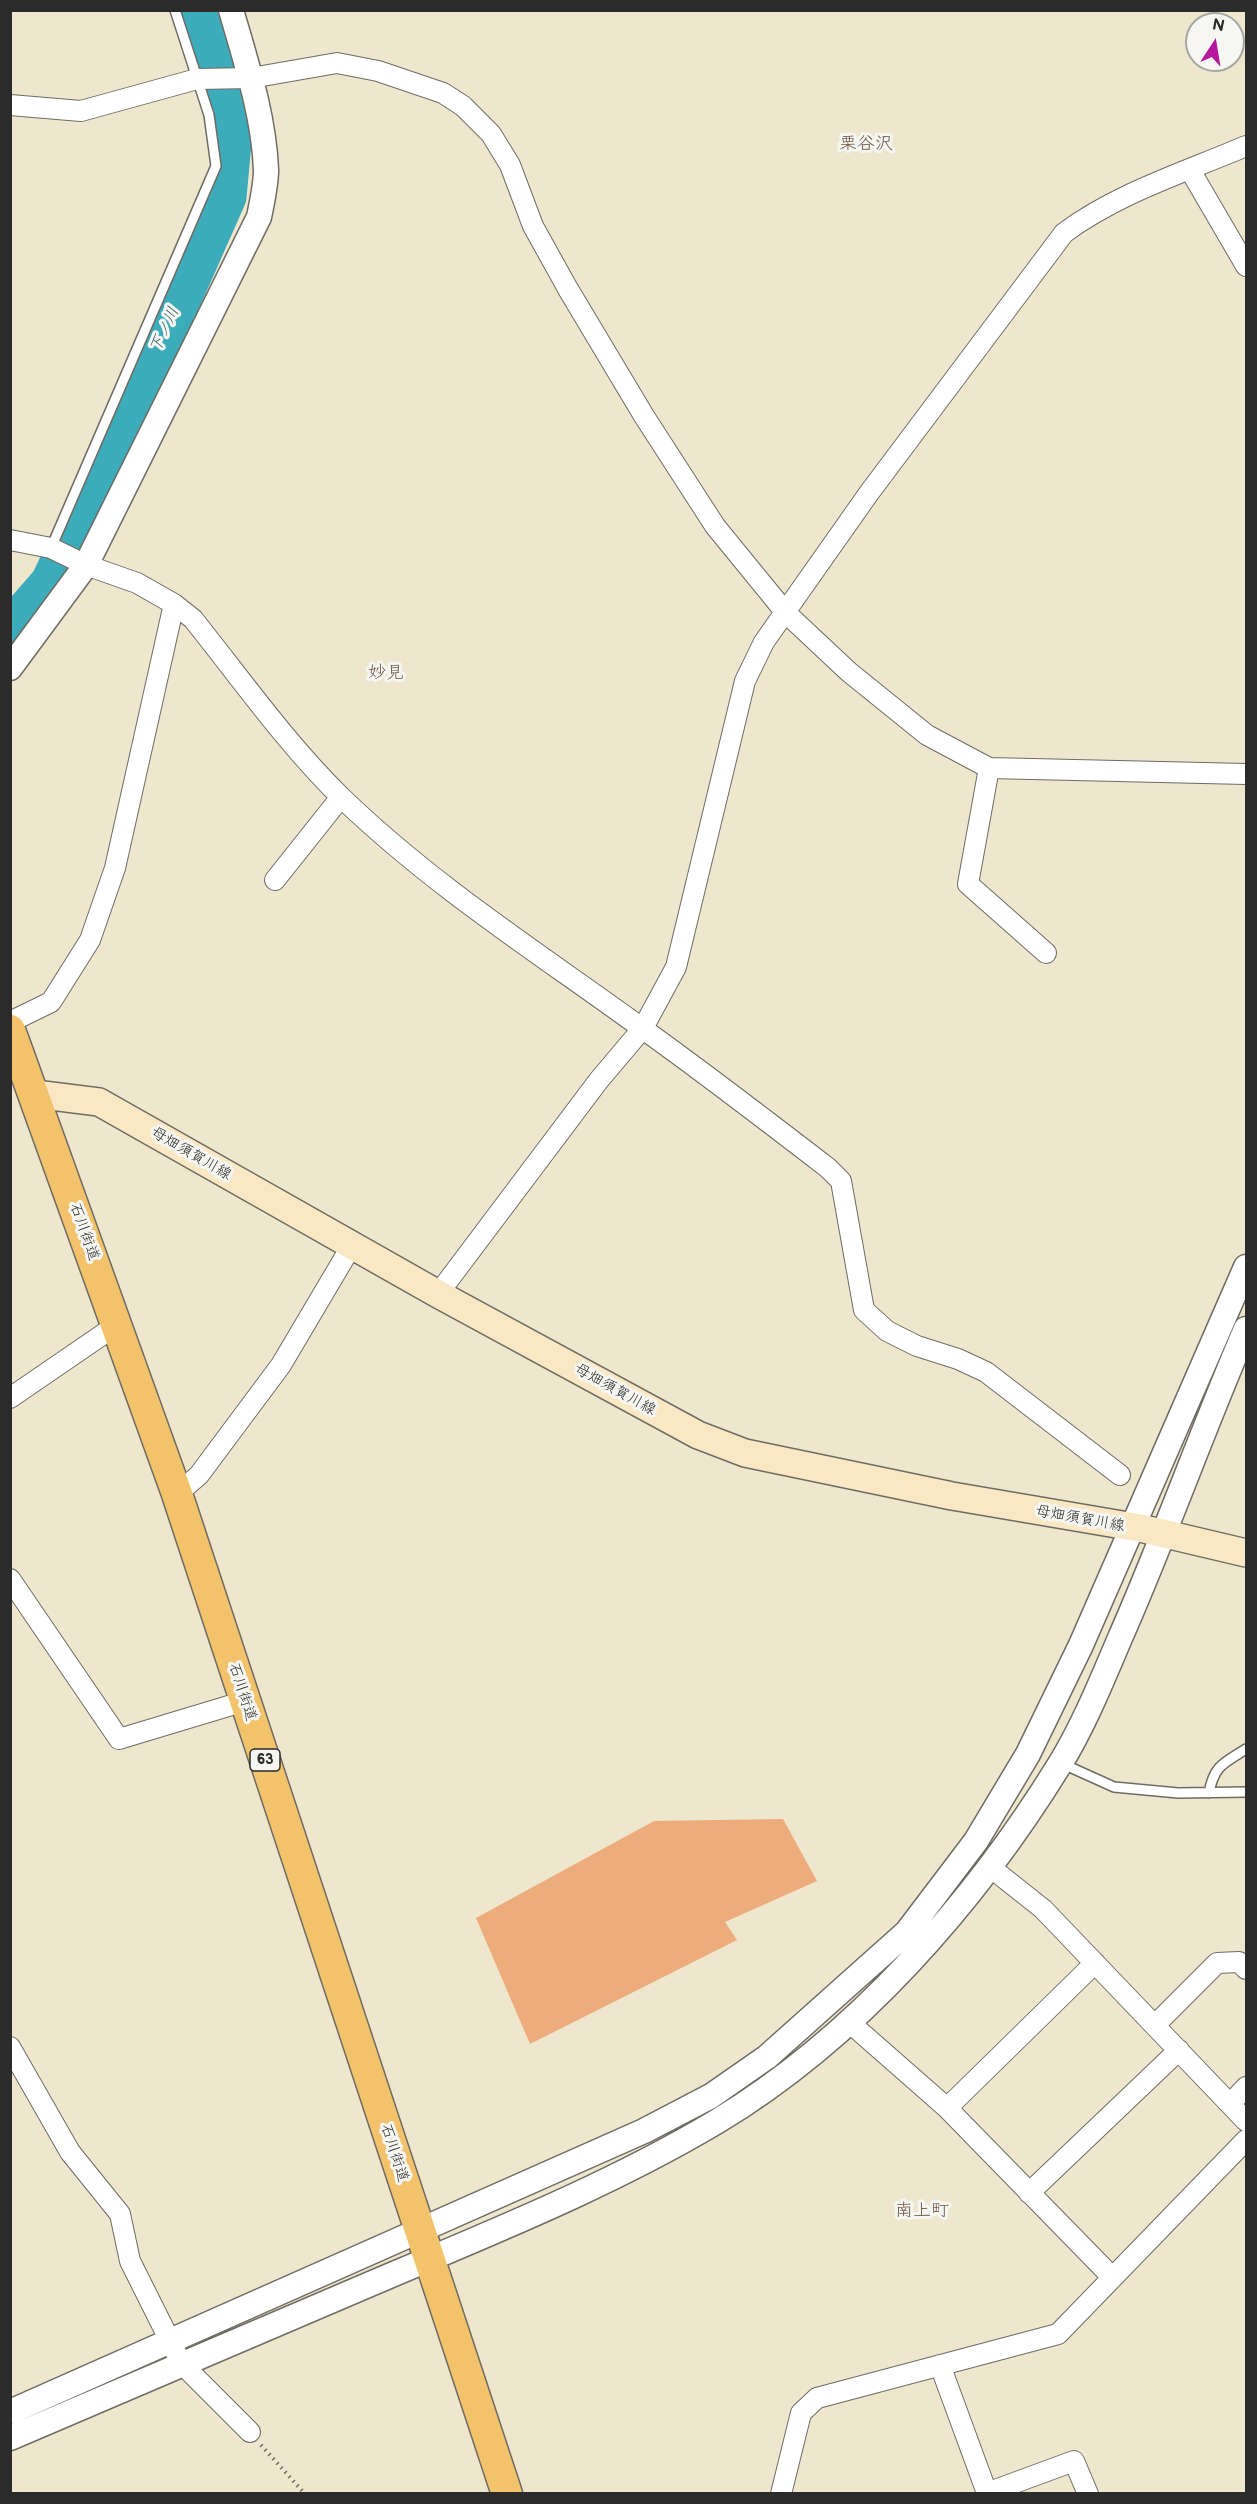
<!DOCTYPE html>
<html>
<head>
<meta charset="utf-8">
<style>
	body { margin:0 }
	#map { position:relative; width:1257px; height:2504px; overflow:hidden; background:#eee6cd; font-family:"Balsamiq Sans",sans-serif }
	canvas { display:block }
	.frame { position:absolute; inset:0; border:12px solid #2b2b2b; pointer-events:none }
	.north { position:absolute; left:1185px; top:12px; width:60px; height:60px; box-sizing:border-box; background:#f6f6f2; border:2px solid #a5a5a2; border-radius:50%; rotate:12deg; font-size:16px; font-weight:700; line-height:24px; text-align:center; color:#2b2b2b }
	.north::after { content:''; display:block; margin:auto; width:21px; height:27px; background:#b5179e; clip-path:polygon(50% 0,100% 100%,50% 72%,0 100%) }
</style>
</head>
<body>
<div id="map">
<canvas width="1257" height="2504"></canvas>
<div class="frame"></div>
<div class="north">N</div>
</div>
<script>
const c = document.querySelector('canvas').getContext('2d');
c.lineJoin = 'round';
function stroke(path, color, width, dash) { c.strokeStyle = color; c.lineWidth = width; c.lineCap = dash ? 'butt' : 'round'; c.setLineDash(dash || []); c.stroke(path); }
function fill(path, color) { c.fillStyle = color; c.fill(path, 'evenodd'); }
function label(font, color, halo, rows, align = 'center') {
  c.font = font + ' "Balsamiq Sans","Klee One",sans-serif'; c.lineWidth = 6; c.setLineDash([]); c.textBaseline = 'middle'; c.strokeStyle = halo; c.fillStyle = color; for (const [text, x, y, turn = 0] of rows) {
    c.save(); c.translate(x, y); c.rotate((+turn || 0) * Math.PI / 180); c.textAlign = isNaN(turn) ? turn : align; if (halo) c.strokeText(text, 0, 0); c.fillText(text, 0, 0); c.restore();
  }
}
const river = new Path2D(`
	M 10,628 L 50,582 L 163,342 L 227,197 L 232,143 L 230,115 L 213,52 L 198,10`);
const building = new Path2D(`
	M 783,1819 L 817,1881 L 725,1922 L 737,1940 L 530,2044 L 476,1918 L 654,1821 Z`);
const path = new Path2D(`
	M 261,2445 L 305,2494`);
const service = new Path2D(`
	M 51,548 L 216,166 L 209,115 L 175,10
	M 1063,1764 L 1114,1787 L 1178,1793 L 1246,1792
	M 1209,1793 C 1214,1765 1224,1763 1246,1749`);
const minor = new Path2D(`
	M 10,105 L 81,111 L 197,79 L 251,78 L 337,63 L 378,71 L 443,93 L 463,106 L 491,134 L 510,165 L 533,226 L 568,289 L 644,416 L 715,526 L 786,613 L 849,672 L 927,735 L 989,768 L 1246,774
	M 1190,170 L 1246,266
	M 10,540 L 51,548 L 86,565 L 137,583 L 174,604 L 193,619 C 241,679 286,743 341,797 C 433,886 540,954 643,1029 C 706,1074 767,1121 828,1168 L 841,1181 L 864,1310 L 887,1331 L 917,1346 L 958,1359 L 986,1372 L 1120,1475
	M 989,768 L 968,884 L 1046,953
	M 275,880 L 341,797
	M 10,1022 L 51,1002 L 90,940 L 115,868 L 174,604
	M 438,1294 L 599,1080 L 643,1028 L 676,967 L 745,681 L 764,642 L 869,493 L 1064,233 C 1118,193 1185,172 1246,146
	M 10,1398 L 118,1324
	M 177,1494 L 199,1475 L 281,1365 L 352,1245
	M 10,1579 L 119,1739 L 245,1701
	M 990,1867 L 1043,1909 L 1246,2121
	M 849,2022 L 947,2108 L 1112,2277
	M 1155,2025 L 1217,1963 L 1239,1962 L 1246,1969
	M 10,2047 L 70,2152 L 120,2214 L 130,2261 L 181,2363 L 250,2432
	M 1230,2104 L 1246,2087
	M 947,2108 L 1095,1963
	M 1029,2193 L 1179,2050
	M 940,2365 L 987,2493 L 1074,2461 L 1088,2494
	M 781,2494 L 801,2413 L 817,2398 L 1058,2334 L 1246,2140`);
const tertiary = new Path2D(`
	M 10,668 L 86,565 L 259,217 C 262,202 266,185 266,170 C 264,116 246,62 231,10
	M 10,2412 L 644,2131 L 711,2096 L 767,2057 L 907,1932 L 976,1841 L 1028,1754 L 1081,1645 L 1246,1267
	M 10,2438 C 134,2384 258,2331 382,2279 C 495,2231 610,2185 716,2122 C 856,2038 975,1902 1060,1764 C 1084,1725 1102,1680 1120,1638 C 1165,1536 1202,1431 1246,1329`);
const secondary = new Path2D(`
	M 35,1094 L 99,1102 L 438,1294 L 698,1435 L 745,1453 L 952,1496 L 1140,1528 L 1246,1553`);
const primary = new Path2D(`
	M 10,1030 L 177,1494 L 507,2494`);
const shields = [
	[265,1760,30]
];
const shieldNames = [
	["63",265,1760]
];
const streetNames = [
	["母畑須賀川線",191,1154,30],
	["石川街道",84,1232,70],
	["母畑須賀川線",615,1390,29],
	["母畑須賀川線",1080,1519,10],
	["石川街道",242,1692,72],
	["石川街道",394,2153,72]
];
const waterNames = [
	["下ノ川",165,330,-65]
];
const quarterNames = [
	["栗谷沢",866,144],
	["妙見",386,673],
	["南上町",922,2211]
];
stroke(river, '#3cabba', 39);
fill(building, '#edac7b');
stroke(service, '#6f6c64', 12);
stroke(minor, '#6f6c64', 22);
stroke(tertiary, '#6f6c64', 27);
stroke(secondary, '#6f6c64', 30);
stroke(primary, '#6f6c64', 33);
stroke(path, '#6f6c64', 4, [1.5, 4.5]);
stroke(service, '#fff', 9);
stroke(minor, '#fff', 20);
stroke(tertiary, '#fff', 24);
stroke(secondary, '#fae7c3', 27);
stroke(primary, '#f2c36a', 30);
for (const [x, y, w] of shields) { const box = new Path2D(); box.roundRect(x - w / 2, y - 11, w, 22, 4.5); c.fillStyle = '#f6f6f2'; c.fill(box); stroke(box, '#2b2b2b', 1.5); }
label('bold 14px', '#2b2b2b', null, shieldNames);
label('15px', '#2b2b2b', '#f6f6f2', streetNames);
label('italic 16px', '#325e64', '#f6f6f2', waterNames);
label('18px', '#6f5847', '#f6f6f2', quarterNames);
</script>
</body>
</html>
